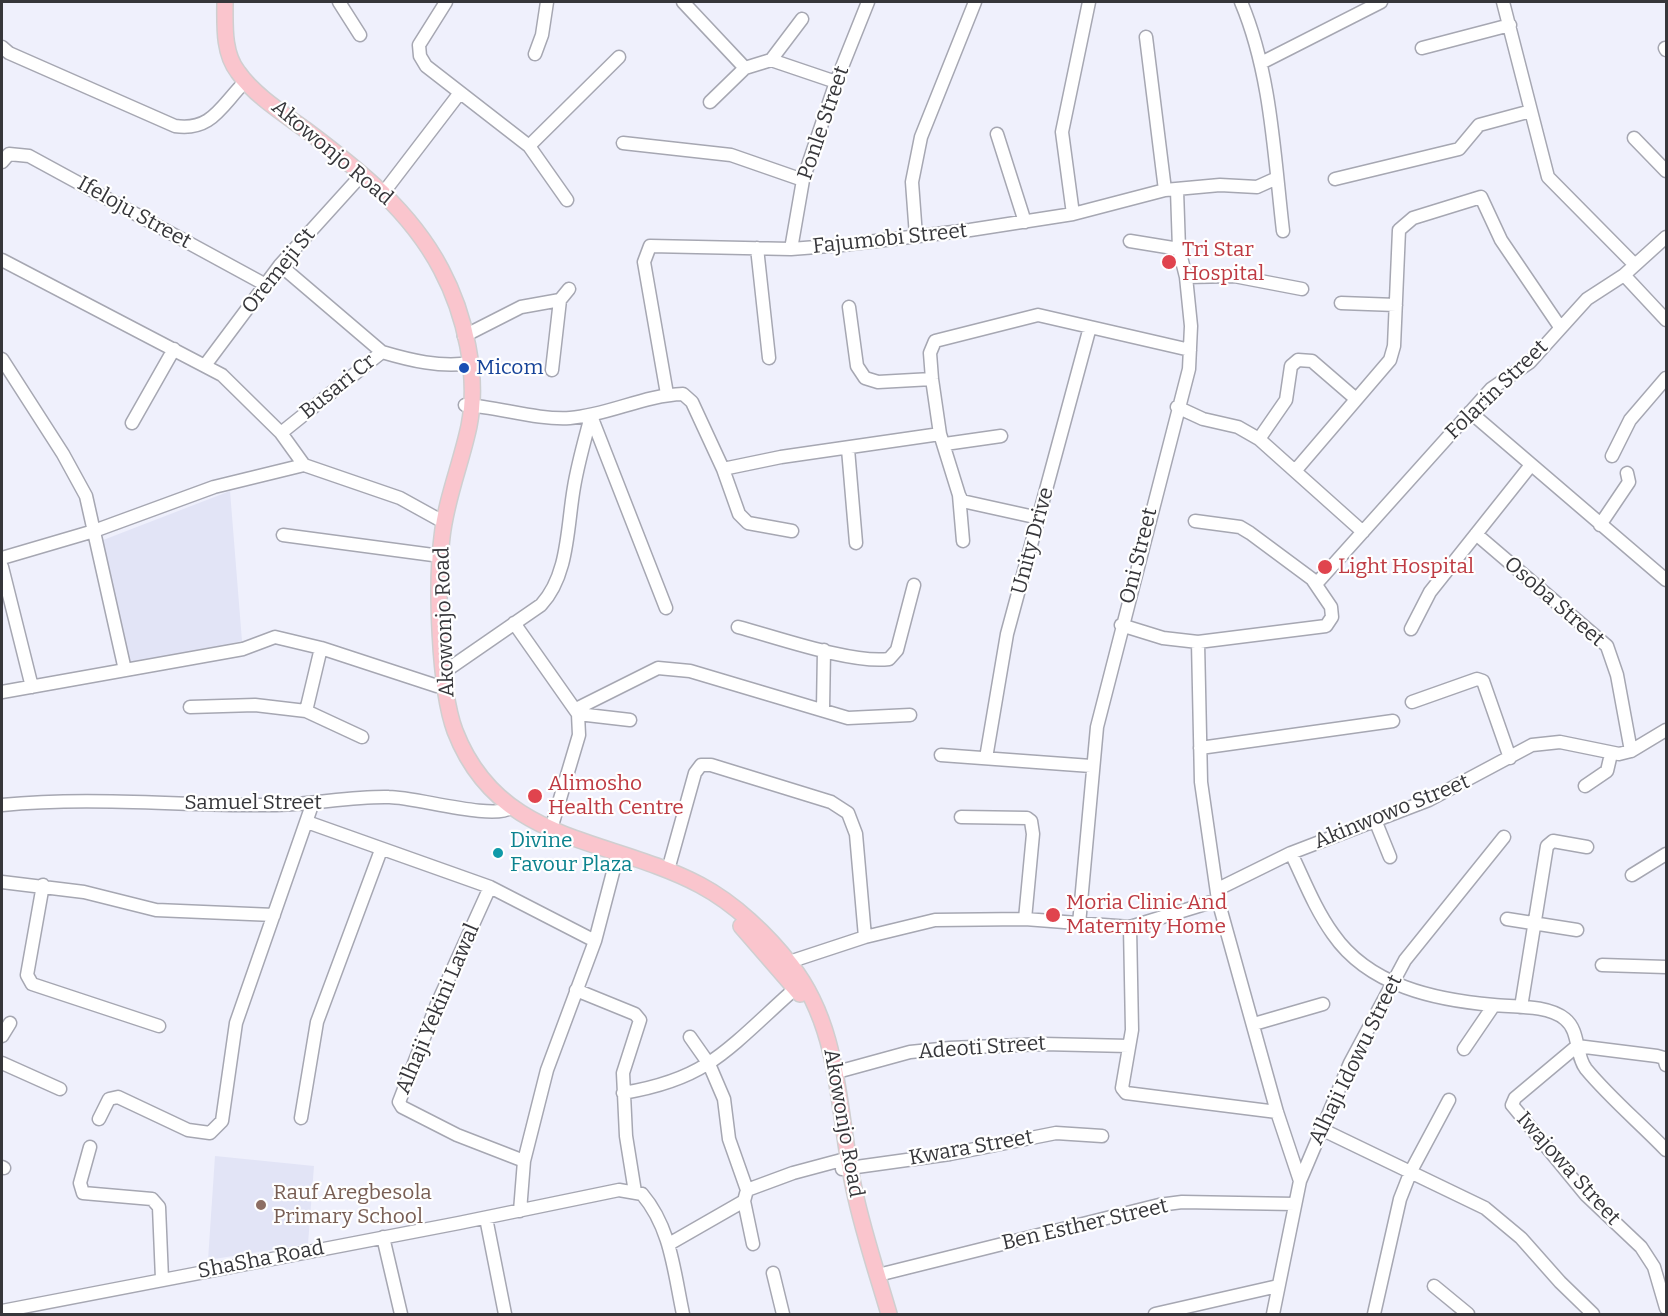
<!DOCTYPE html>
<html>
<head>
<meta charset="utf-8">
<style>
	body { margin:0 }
	#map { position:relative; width:1668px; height:1316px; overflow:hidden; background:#eff0fc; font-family:Bitter,serif }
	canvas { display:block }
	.frame { position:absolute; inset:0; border:3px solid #36363a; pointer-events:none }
</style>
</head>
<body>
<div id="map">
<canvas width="1668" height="1316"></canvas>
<div class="frame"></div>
</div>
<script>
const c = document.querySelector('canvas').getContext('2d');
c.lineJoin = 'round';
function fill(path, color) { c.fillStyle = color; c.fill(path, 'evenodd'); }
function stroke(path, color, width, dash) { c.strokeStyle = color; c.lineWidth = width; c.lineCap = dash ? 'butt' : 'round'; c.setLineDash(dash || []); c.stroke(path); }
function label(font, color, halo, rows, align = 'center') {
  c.font = font + ' Bitter,serif'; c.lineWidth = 4.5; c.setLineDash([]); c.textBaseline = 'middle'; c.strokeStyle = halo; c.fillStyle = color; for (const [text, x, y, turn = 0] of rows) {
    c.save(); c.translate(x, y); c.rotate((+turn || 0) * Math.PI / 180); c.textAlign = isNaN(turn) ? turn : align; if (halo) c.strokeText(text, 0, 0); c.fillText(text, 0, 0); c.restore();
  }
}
const built = new Path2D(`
	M 230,491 L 242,641 L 126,668 L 98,542 Z
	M 215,1156 L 314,1166 L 308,1244 L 208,1260 Z`);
const minor = new Path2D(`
	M 339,2 L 360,35
	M 446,2 L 419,45 L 420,56 L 426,66 L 529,146 L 567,200
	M 683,2 L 745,68
	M 1241,2 C 1271,73 1274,154 1283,231
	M 1503,2 L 1548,177 L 1634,264
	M 1146,37 L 1165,190
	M 2,47 L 9,53 L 175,126 C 209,131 219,110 240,87
	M 1422,48 L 1510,25
	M 1665,48 L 1666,50
	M 535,54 L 542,35 L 547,2
	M 771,60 L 836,82
	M 1261,63 L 1381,2
	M 710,102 L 745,68 L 771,60 L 802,19
	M 997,134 L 1025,222
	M 1634,138 L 1666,171
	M 623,143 L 731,155 L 803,180
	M 529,146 L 619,57
	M 2,162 L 9,154 L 29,156 L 266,285
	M 1335,179 L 1459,149 L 1479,125 L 1531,111
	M 384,192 L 459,94
	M 1073,214 L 1062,132 L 1089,2
	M 916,236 L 912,182 L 921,137 L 975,2
	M 1130,241 L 1179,249
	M 757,248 L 769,358
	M 791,249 L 803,180 L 836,82 L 868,2
	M 2,260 L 222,375 L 281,433 L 304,465
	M 280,265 L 382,352
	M 1624,275 L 1666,320
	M 1186,277 L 1234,276 L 1302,289
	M 1341,303 L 1396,305
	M 849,307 L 857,366 L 865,378 L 878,382 L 932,379
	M 464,336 L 521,307 L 560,300
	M 2,359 L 63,454 L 86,496 L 125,670
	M 206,364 L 280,265 L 356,181
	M 552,370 L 560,300 L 569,289
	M 667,394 L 644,262 L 650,246 L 791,249 L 842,245 L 970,230 L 1073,214 L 1165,190 L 1220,185 L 1257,187 L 1277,178
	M 465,405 C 499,407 536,420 570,418 C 609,415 644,395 683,394 L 692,402 L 723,469 L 739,514 L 748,523 L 792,531
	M 1177,407 L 1203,419 L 1238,427 L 1259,439 L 1363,532
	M 1470,412 L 1666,580
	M 591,416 L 666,608
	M 132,423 L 174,349
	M 281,433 L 382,352 C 409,360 441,368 470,363
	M 1259,439 L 1286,400 L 1291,366 L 1298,360 L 1312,361 L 1356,399
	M 945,444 L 1001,436
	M 848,449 L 856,543
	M 1612,456 L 1630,420 L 1666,378
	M 723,469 L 781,457 L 940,434
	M 1295,471 L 1390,360 L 1394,346 L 1399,230 L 1413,218 L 1481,197 L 1501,240 L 1560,327
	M 959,495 L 962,501 L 1039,518
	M 1600,525 L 1629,482 L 1627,473
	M 1476,534 L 1607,646 L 1617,675 L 1631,751
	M 283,535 L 433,555
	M 963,541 L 959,495 L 940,434 L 932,379 L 930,353 L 935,341 L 1038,315 L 1190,350
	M 2,558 L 94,531 L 214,487 L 304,465 L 400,498 L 438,519
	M 2,567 L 32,687
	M 1316,584 L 1491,389 L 1530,362 L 1587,299 L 1624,275 L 1666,237
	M 514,623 L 578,714 L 579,735 L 551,829
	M 1121,625 L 1163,638 L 1198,642 L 1326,626 L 1332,617 L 1331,607 L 1312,579 L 1250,533 L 1240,527 L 1195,521
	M 738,627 C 776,637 852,664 889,659 L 897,650 L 914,585
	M 1411,629 L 1430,592 L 1531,465
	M 1198,642 L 1201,782 L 1218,900 L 1277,1112 L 1300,1181
	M 444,672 L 541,605 C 569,575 567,526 574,487 C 578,463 585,439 591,416
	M 2,692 L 243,649 L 275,637 L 321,648 L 437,686
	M 1412,702 L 1477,679 L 1483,681 L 1510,758
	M 190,707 L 255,705 L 306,711 L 362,737
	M 576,709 L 658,668 L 690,671 L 848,718 L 910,715
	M 823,709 L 824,650
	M 306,711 L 321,648
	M 578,714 L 630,720
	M 1200,748 L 1393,721
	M 941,755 L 1091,766
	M 986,758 L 1007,634 L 1090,327
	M 1585,786 L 1607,771 L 1611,754
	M 2,805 C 91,796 181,806 271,805 C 310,805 351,796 389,797 C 415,797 493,820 510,808
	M 961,817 L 1027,818 L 1031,821 L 1033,834 L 1025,919
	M 1375,820 L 1390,857
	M 307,822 L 490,887 L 595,941
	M 1291,853 C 1304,880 1315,909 1333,934 C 1369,986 1435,1000 1494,1005 C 1515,1007 1548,1005 1565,1019 C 1580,1031 1575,1055 1586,1069 C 1610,1098 1640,1123 1666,1150
	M 668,870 L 695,773 L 701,765 L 711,765 L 831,802 L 848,813 L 856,834 L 865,937
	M 1632,875 L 1666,854
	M 2,882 L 84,892 L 156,910 L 274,915
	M 43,885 L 27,975 L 32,984 L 159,1026
	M 490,887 L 437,1004 L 399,1102 L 402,1107 L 457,1135 L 524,1161
	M 1218,889 L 1291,853 L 1429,800 L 1532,745 L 1560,742 L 1619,754 L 1631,751 L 1666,730
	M 1507,919 L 1577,930
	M 1079,924 L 1097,727 L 1189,369 L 1191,326 L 1186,277 L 1179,249 L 1177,190
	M 1130,927 L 1132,1030 L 1122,1088 L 1126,1093 L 1277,1112
	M 789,962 L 865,937 L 935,920 L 1025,919 L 1130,927 L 1218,900
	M 1602,965 L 1666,967
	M 576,990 L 635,1014 L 640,1020 L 623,1073 L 626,1136 L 635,1192
	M 1521,1007 L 1547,846 L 1553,841 L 1587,847
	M 1254,1024 L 1323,1004
	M 2,1036 L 10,1023
	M 690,1037 L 709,1064 L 724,1099 L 729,1139 L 747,1190 L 744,1201 L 753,1244
	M 1577,1046 L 1515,1098 L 1512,1105 L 1586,1195 L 1641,1247 L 1654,1267 L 1666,1308
	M 1577,1046 L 1657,1056 L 1664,1058 L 1666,1065
	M 1464,1049 L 1494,1005
	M 2,1063 L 60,1089
	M 837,1072 L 910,1052 L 950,1048 L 1043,1044 L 1129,1046
	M 623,1093 C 653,1088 682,1080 707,1064 C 735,1047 770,1010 796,988
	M 301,1118 L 317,1022 L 381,850
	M 99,1119 L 109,1099 L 118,1097 L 188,1130 L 210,1133 L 222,1121 L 236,1023 L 312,805
	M 1321,1129 L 1485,1208 L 1521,1238 L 1560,1282 L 1593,1314
	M 90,1147 L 80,1183 L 83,1193 L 152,1199 L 159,1207 L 162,1279
	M 2,1167 L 4,1168
	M 842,1169 L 950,1154 L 1056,1133 L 1102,1136
	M 747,1190 L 793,1173 L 849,1158
	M 520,1211 L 524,1161 L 547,1070 L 595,941 L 618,853
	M 486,1218 L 505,1314
	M 383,1237 L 401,1314
	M 669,1244 L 744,1201
	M 773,1273 L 783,1314
	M 878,1275 L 1159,1205 L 1182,1202 L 1295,1204
	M 1434,1286 L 1468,1314
	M 2,1311 L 459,1223 L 619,1190 L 642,1194 C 671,1228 674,1272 683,1314
	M 1155,1314 L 1278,1286
	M 1273,1314 L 1300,1181 L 1350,1063 L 1405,960 L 1504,837
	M 1374,1314 L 1400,1199 L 1411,1171 L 1449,1100`);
const major = new Path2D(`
	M 225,2 C 225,25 223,53 238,72 C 254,95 284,114 306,130 C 358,169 410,210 441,269 C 465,314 479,376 469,426 C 461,464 446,499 442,537 C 436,583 439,688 455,731 C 499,845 607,836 700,885 C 734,903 768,935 791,965 C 842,1030 837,1113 854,1189 C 863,1232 877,1273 889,1314
	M 741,926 L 800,994`);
const markers = [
	[1169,262,8,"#e0444e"],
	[464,368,6,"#1a4fb4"],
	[1325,567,8,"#e0444e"],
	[535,796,8,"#e0444e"],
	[498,853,6,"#0f9aa8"],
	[1053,915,8,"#e0444e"],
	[261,1205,6,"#8d6e63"]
];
const streetNames = [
	["Ponle Street",824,123,-71],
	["Akowonjo Road",332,153,40],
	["Ifeloju Street",134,213,29],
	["Fajumobi Street",890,239,-6],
	["Oremeji St",279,271,-51],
	["Busari Cr",338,387,-39],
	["Folarin Street",1497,390,-44],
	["Unity Drive",1033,541,-75],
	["Oni Street",1139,556,-76],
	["Osoba Street",1554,602,41],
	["Akowonjo Road",445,622,-92],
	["Samuel Street",253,803],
	["Akinwowo Street",1392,812,-22],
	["Alhaji Yekini Lawal",438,1009,-67],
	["Adeoti Street",982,1048,-4],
	["Alhaji Idowu Street",1356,1060,-64],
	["Akowonjo Road",843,1123,80],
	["Kwara Street",971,1148,-10],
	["Iwajowa Street",1568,1169,48],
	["Ben Esther Street",1085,1225,-13],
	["ShaSha Road",261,1260,-11]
];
const healthNames = [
	["Tri Star",1182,250],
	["Hospital",1182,274],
	["Light Hospital",1338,567],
	["Alimosho",548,784],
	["Health Centre",548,808],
	["Moria Clinic And",1066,903],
	["Maternity Home",1066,927]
];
const transitNames = [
	["Micom",476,368]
];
const cultureNames = [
	["Divine",510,841],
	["Favour Plaza",510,865]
];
const educationNames = [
	["Rauf Aregbesola",273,1193],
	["Primary School",273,1217]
];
fill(built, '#e2e4f6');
stroke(minor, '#a6a7b2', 15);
stroke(major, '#cfcfd0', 18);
stroke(minor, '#fff', 12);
stroke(major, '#fac5cd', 15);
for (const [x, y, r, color] of markers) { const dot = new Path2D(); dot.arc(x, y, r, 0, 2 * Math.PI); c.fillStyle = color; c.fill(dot); stroke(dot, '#fff', 2); }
label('21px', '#36363a', '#fff', streetNames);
label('21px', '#be3a42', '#fff', healthNames, 'left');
label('21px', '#164399', '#fff', transitNames, 'left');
label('21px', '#0d838f', '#fff', cultureNames, 'left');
label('21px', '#785e54', '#fff', educationNames, 'left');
</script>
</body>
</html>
